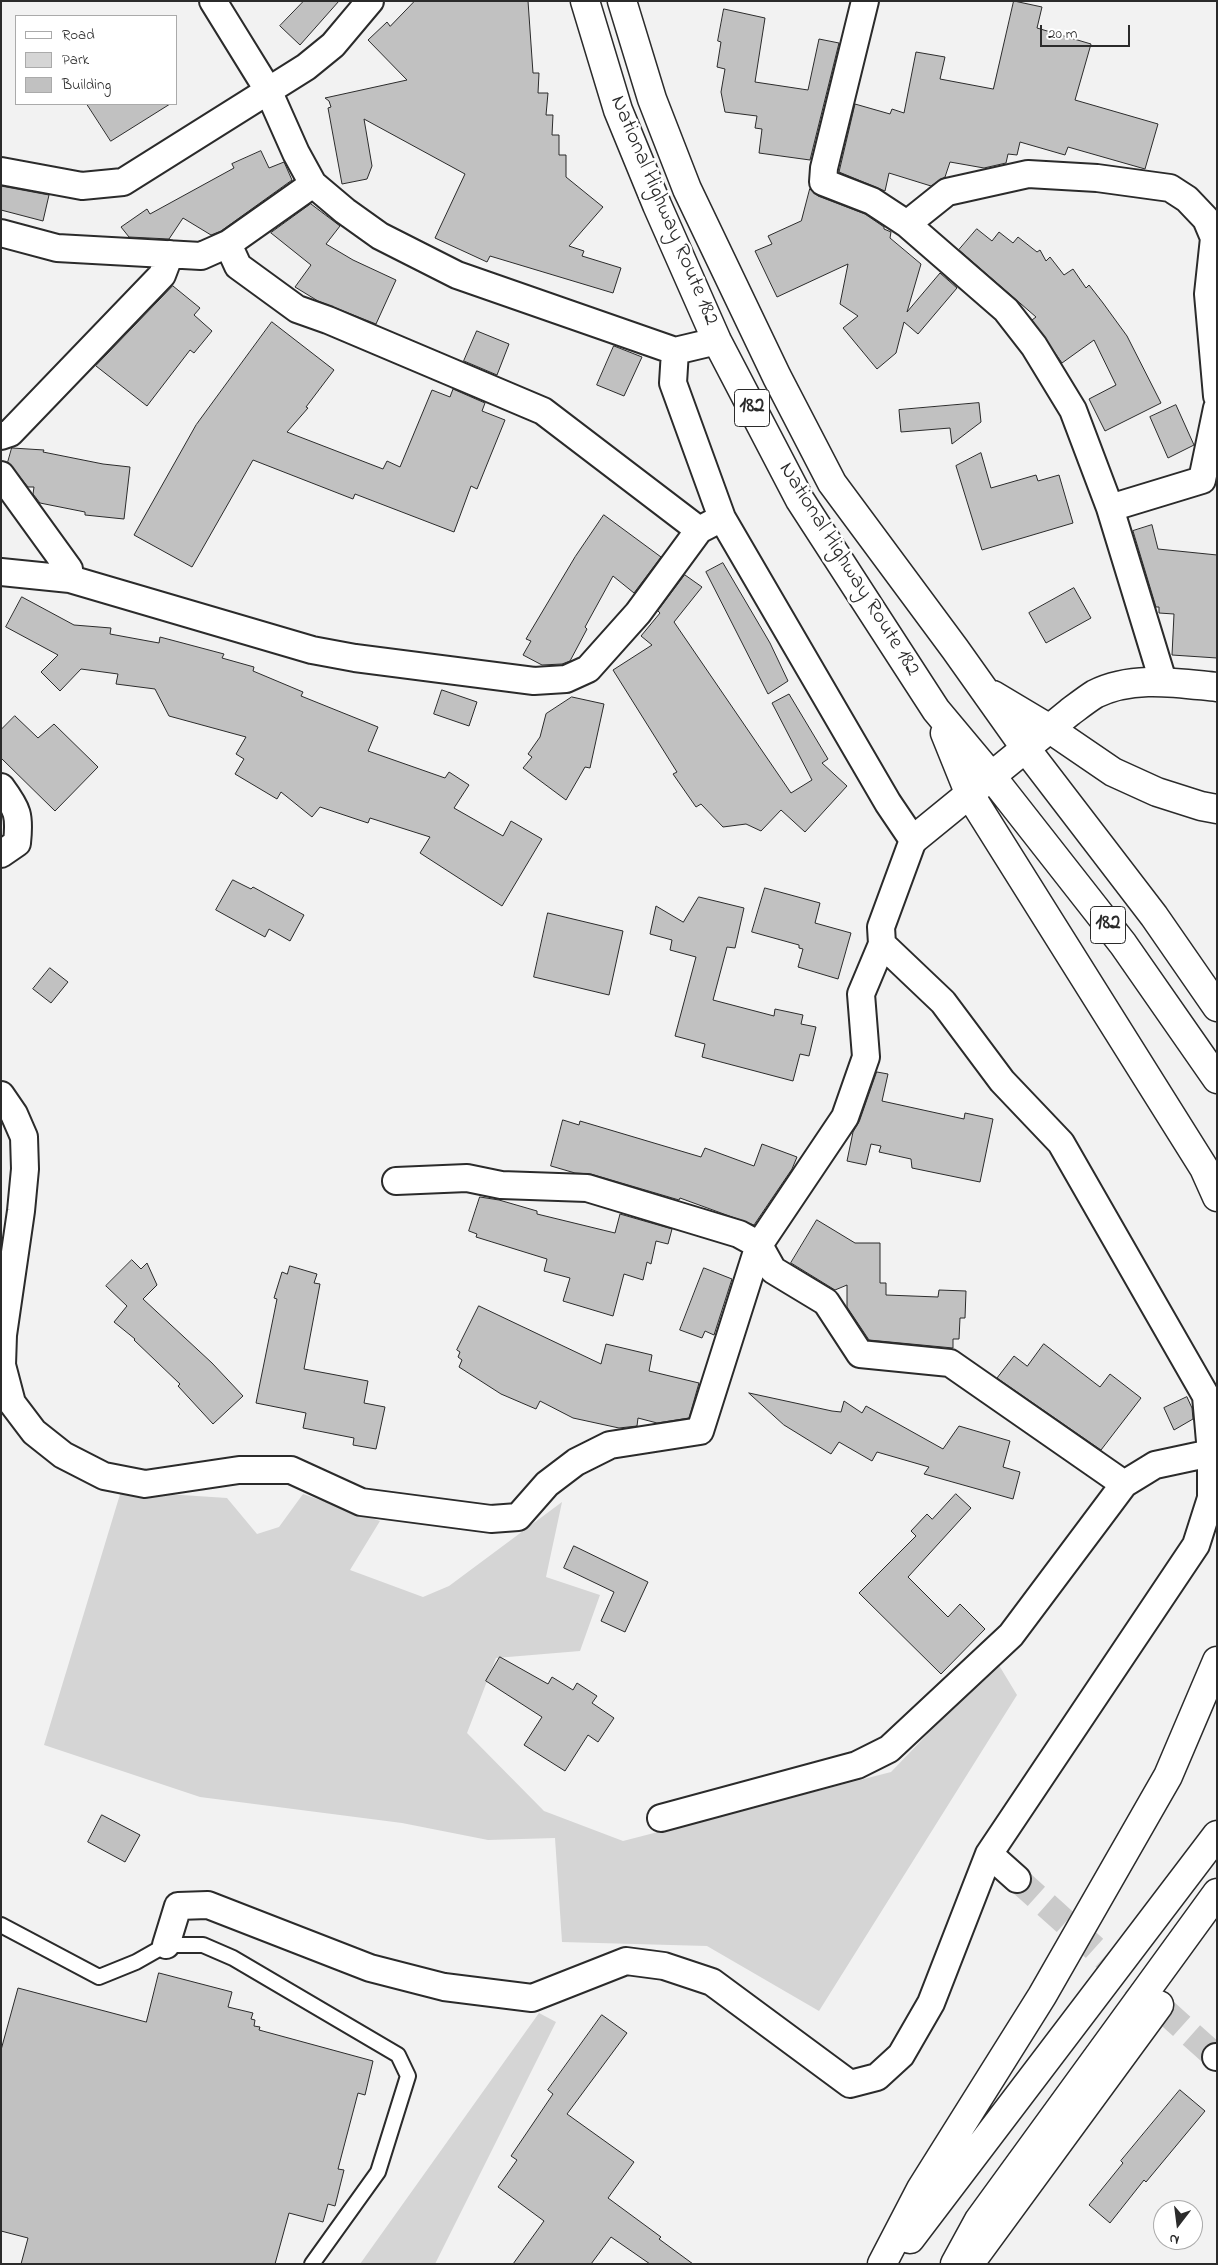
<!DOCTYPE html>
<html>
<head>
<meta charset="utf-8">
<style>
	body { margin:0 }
	#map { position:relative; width:1218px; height:2265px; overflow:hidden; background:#f2f2f2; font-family:"Indie Flower",sans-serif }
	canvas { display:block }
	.frame { position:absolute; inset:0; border:2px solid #2b2b2b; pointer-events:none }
	.legend { position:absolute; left:15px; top:15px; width:162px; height:90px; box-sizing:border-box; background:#fff; border:1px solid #aaa; margin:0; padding:6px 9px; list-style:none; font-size:15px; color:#2b2b2b }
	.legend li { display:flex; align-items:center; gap:10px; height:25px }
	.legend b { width:25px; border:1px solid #aaa }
	.north { position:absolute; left:1153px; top:2200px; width:50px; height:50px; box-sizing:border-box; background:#fff; border:1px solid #aaa; border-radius:50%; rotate:195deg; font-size:14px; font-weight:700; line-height:20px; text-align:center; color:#2b2b2b }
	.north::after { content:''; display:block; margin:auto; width:18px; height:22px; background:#2b2b2b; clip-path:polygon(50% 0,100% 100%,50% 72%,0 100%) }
	.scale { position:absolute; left:1040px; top:25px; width:90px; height:22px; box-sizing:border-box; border:2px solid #2b2b2b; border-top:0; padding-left:6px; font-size:15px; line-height:18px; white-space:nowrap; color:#2b2b2b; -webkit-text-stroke:4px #fff; paint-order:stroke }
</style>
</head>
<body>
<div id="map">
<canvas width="1218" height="2265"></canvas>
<div class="frame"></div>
<ul class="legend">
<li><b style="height:6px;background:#fff"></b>Road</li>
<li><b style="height:14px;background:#d5d5d5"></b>Park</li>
<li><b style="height:14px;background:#c1c1c1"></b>Building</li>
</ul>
<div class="north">N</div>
<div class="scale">20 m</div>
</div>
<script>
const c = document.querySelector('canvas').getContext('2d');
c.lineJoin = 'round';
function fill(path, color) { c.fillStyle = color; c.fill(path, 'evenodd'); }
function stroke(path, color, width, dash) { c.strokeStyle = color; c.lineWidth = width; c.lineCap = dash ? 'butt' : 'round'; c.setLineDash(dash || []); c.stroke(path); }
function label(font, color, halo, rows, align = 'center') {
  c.font = font + ' "Indie Flower",sans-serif'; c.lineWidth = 5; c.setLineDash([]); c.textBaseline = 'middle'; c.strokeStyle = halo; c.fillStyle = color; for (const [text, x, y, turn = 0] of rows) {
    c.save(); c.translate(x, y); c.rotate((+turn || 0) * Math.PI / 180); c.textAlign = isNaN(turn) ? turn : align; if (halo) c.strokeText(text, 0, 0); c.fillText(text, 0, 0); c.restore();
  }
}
const green = new Path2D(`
	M 121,1491 L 227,1498 L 257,1534 L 279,1527 L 303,1494 L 380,1521 L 350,1570 L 423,1597 L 449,1586 L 562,1502 L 546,1577 L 600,1595 L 580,1651 L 496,1658 L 467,1733 L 544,1811 L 623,1841 L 891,1772 L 997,1662 L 1017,1695 L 819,2011 L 707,1946 L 562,1942 L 555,1838 L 488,1840 L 402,1823 L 200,1797 L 44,1745 Z
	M 539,2013 L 556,2022 L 435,2264 L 360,2264 Z`);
const building = new Path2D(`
	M 304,1 L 339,1 L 300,45 L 280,26 Z
	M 415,1 L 528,1 L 533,73 L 539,73 L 538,93 L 548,93 L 546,115 L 553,115 L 552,135 L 559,135 L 559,155 L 566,155 L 566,177 L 603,207 L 569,246 L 584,251 L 582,256 L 621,268 L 613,293 L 490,256 L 487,262 L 435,238 L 465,174 L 364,119 L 372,166 L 367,179 L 342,184 L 328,108 L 331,107 L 329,101 L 325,98 L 407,80 L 368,40 L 387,22 L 390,26 Z
	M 1014,1 L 1042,7 L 1037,28 L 1091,44 L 1075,100 L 1158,124 L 1145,169 L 1068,147 L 1065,155 L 1020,142 L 1017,155 L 1008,154 L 1006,163 L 984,168 L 950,162 L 945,177 L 931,186 L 889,173 L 885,191 L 839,172 L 855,104 L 890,114 L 892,109 L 904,113 L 916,52 L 945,57 L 940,79 L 993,89 Z
	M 724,9 L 765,18 L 755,82 L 808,90 L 819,39 L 839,43 L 810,160 L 759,153 L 762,129 L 755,128 L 757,116 L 725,112 L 721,92 L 725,69 L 717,67 L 721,42 L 718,41 Z
	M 87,104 L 170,104 L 111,141 Z
	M 261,151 L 269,168 L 284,162 L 292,180 L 221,231 L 211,235 L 183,218 L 169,239 L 129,237 L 121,227 L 147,209 L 150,214 L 234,168 L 232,164 Z
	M 1,186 L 49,195 L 43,221 L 1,210 Z
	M 810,189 L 818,196 L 865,214 L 884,227 L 884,229 L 891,232 L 890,238 L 921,264 L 907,312 L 940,273 L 957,288 L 918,334 L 904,322 L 896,353 L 877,369 L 843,328 L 858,316 L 840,304 L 848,264 L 777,297 L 755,251 L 772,244 L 768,236 L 801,221 Z
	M 311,204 L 340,226 L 326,244 L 353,260 L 396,280 L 376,324 L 318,301 L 295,287 L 311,265 L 271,233 Z
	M 977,229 L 992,241 L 999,232 L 1013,243 L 1018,237 L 1037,252 L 1040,250 L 1046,261 L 1050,257 L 1064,275 L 1073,269 L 1086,288 L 1089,285 L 1103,303 L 1127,336 L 1161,403 L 1105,431 L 1089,399 L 1116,385 L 1094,340 L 1062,363 L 1032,320 L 1036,317 L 959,250 Z
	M 173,286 L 200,308 L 194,315 L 212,331 L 194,353 L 190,350 L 147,406 L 96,366 Z
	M 272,322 L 334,370 L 306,407 L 308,408 L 287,432 L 383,469 L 387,461 L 400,467 L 432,390 L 450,397 L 453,389 L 485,403 L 482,411 L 505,420 L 477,489 L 471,486 L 454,532 L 355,494 L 353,499 L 253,460 L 192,567 L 134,535 L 196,425 Z
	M 477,331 L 509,344 L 497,375 L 464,361 Z
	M 614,346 L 642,357 L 624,396 L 597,385 Z
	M 979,403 L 981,422 L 952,444 L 950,428 L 901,432 L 899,410 Z
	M 1176,405 L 1194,445 L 1168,458 L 1150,417 Z
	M 12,448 L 44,450 L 43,452 L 103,464 L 130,467 L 124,519 L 85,515 L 85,512 L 40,503 L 33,494 L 34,487 L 28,487 L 8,462 Z
	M 981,453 L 991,488 L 1036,475 L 1038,481 L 1059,475 L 1073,523 L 982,550 L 956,466 Z
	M 604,515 L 661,557 L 634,593 L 613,576 L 585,627 L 587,629 L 570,661 L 562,664 L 542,665 L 523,655 L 531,641 L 526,639 L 575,557 Z
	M 1152,525 L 1158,549 L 1217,555 L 1217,658 L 1172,655 L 1174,614 L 1159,613 L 1159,607 L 1156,607 L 1133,531 Z
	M 723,563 L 770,643 L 788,681 L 768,694 L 706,572 Z
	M 685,575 L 702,587 L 674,622 L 791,793 L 812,780 L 772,703 L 789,694 L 828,759 L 822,763 L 847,786 L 805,832 L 781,810 L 761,831 L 746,824 L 723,827 L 701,804 L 696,807 L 673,774 L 677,772 L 613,670 L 652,645 L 641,636 L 660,613 L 658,611 Z
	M 1074,588 L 1091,618 L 1046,643 L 1029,613 Z
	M 22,597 L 74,625 L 111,628 L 110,634 L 159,643 L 160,637 L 224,654 L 222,658 L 254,667 L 253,671 L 303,692 L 301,696 L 378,727 L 368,751 L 445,778 L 449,772 L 469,785 L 454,808 L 503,836 L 511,821 L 542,839 L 502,906 L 420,853 L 430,837 L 370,818 L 368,823 L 320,807 L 312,817 L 281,792 L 277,799 L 235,774 L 244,759 L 236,754 L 246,737 L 169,716 L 155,689 L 116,684 L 118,674 L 81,669 L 60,691 L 41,672 L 58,655 L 6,627 Z
	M 442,690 L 477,702 L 469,726 L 434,714 Z
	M 572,697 L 604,704 L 590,768 L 585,767 L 566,800 L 523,768 L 532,757 L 528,754 L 540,737 L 546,714 Z
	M 15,716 L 38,738 L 54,724 L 98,767 L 55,811 L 1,758 L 1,730 Z
	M 233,880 L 251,889 L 253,887 L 304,915 L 290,941 L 269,929 L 265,937 L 216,910 Z
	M 765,888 L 820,903 L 815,923 L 851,933 L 838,979 L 798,967 L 803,949 L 799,948 L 799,945 L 752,932 Z
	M 699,897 L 744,908 L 735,948 L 727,947 L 713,1000 L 774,1016 L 775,1009 L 803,1015 L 801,1024 L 816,1027 L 809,1056 L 800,1054 L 793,1081 L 702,1057 L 705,1044 L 675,1036 L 696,957 L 670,950 L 672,940 L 650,934 L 656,906 L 683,922 Z
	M 548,913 L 623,931 L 609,995 L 534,977 Z
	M 50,968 L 68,982 L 51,1003 L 33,989 Z
	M 877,1072 L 888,1074 L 882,1101 L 964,1119 L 965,1113 L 993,1119 L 980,1182 L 912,1168 L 911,1159 L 879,1152 L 881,1146 L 871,1144 L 866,1165 L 847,1161 L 853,1132 L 859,1122 Z
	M 563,1120 L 579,1125 L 580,1121 L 701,1157 L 705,1148 L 754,1166 L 762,1144 L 797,1157 L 792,1169 L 754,1225 L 680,1198 L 679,1200 L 591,1174 L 575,1173 L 551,1166 Z
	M 480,1197 L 499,1200 L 537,1211 L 537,1214 L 615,1233 L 620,1214 L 672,1229 L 668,1244 L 656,1241 L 651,1264 L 647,1262 L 643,1280 L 624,1274 L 613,1316 L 563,1301 L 570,1278 L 544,1271 L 547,1259 L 476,1237 L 477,1234 L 469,1231 Z
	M 817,1220 L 855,1243 L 880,1243 L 880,1283 L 886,1283 L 886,1295 L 938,1297 L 939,1290 L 966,1291 L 965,1318 L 960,1318 L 959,1339 L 953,1339 L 953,1348 L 869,1340 L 847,1307 L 847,1285 L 835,1290 L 791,1263 Z
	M 132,1260 L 141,1269 L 147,1263 L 157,1285 L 143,1299 L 212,1363 L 243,1396 L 213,1424 L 178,1386 L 180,1384 L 134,1340 L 135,1339 L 114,1322 L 127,1306 L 106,1286 Z
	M 290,1266 L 317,1274 L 314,1283 L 320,1284 L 304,1369 L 368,1381 L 364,1403 L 385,1407 L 376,1449 L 353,1445 L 354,1438 L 303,1428 L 306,1413 L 256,1403 L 277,1299 L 274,1298 L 282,1272 L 287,1274 Z
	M 704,1268 L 732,1279 L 714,1335 L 705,1331 L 702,1338 L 680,1330 Z
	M 479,1306 L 601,1364 L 606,1344 L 652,1355 L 649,1371 L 699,1383 L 689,1418 L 657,1423 L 638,1418 L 637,1426 L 619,1428 L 573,1418 L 540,1401 L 536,1409 L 501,1394 L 459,1367 L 462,1360 L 458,1357 L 460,1352 L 457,1350 Z
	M 1044,1344 L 1100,1387 L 1110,1374 L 1141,1398 L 1101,1450 L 997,1378 L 1014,1356 L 1027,1366 Z
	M 749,1393 L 832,1411 L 841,1412 L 844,1401 L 862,1413 L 866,1406 L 943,1449 L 959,1426 L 1010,1441 L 1003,1467 L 1020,1472 L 1013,1499 L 924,1474 L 929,1467 L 877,1452 L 872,1461 L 839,1442 L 831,1454 L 784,1425 Z
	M 1187,1397 L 1192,1408 L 1193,1419 L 1174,1430 L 1164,1408 Z
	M 956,1494 L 971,1508 L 908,1577 L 948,1617 L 960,1604 L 985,1629 L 941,1674 L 859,1593 L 916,1536 L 911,1531 L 927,1514 L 932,1519 Z
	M 574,1546 L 648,1582 L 625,1632 L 601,1621 L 614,1592 L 564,1568 Z
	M 500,1657 L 548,1684 L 552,1677 L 573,1690 L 577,1683 L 597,1696 L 592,1703 L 614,1718 L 598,1742 L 588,1735 L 565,1771 L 524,1745 L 542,1717 L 486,1681 Z
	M 102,1815 L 140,1835 L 125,1862 L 88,1842 Z
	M 159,1973 L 232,1992 L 228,2007 L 253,2013 L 251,2019 L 255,2020 L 254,2026 L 260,2027 L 259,2030 L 373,2061 L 365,2095 L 358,2093 L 338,2169 L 344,2170 L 335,2206 L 328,2204 L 323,2222 L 289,2213 L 275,2264 L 21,2264 L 28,2238 L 1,2231 L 1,2050 L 18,1988 L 146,2022 Z
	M 602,2015 L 627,2033 L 567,2114 L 634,2162 L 608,2198 L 661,2237 L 659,2239 L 693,2264 L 650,2264 L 611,2237 L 591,2264 L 513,2264 L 544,2221 L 498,2187 L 517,2160 L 511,2156 L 553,2094 L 548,2090 Z
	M 1180,2090 L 1205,2111 L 1146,2182 L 1144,2180 L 1110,2223 L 1089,2205 L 1123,2163 L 1121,2161 Z`);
const streetTunnel = new Path2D(`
	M 1017,1879 L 1216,2057`);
const lane = new Path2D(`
	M 1,1925 L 99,1977 L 136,1962 L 166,1945 L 203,1945 L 233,1958 L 398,2055 L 408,2076 L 378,2172 L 312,2264`);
const street = new Path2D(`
	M 213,1 L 268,90 L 296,153 L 313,184 L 345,211 L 380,236 L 457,275 L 675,351 L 717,341
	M 865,1 L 824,168 L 823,182 L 872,201 L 907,224 L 1006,310 L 1034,346 L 1073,410 L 1110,508 L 1163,681
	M 1,171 L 82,186 L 123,182 L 306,67 L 333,45 L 370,1
	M 907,224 L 947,192 L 1028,174 L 1097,178 L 1170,188 L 1187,199 L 1206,219 L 1214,238 L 1208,294 L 1217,396
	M 1,233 L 57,248 L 201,256 L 228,244 L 313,184
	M 228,244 L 238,266 L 297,309 L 328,320 L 543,411 L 699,530
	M 1,436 L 10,433 L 162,275 L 170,254
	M 1,475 L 69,569 L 70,579
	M 1110,508 L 1202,480 L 1217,408
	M 1,572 L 70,579 L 312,650 L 355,658 L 534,681 L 566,679 L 588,669 L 638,613 L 699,530 L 722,518
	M 1,787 C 18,810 20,815 17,843 L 1,854
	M 1,1095 L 14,1114 L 24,1137 L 25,1169 L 21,1211 L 3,1335 L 2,1365 L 12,1403 L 34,1432 L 63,1455 L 104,1476 L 145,1484 L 239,1470 L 291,1470 L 361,1502 L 491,1519 L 518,1517 L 547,1484 L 576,1462 L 610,1445 L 700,1431 L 759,1245 L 845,1117 L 866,1057 L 861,994 L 882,944
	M 396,1181 L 467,1178 L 501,1185 L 587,1188 L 739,1234 L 759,1245 L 773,1270 L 826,1302 L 860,1354 L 950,1363 L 1124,1484
	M 661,1818 L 857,1765 L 889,1749 L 1011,1635 L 1124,1484 L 1155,1465 L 1211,1453
	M 989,1854 L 1017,1879
	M 166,1945 L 178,1906 L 208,1905 L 370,1968 L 444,1987 L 532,1998 L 626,1961 L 664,1966 L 712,1982 L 850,2084 L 877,2077 L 901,2055 L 931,2003 L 989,1854 L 1196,1545 L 1211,1498 L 1211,1453 L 1206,1396 L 1061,1143 L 1002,1081 L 943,1002 L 882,944 L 881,927 L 913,840 L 888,803 L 722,518 L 673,383 L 675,351
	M 1216,2057 L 1217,2057`);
const secondary = new Path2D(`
	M 913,840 L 1070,712 C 1078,706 1087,699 1095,694 C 1133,675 1177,683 1217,687`);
const highway = new Path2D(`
	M 585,1 L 618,110 L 657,205 L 717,341 L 800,500 L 936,710 L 992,777 L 1123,944 L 1217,1079
	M 622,1 L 652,99 L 687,189 L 777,377 L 832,483 L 955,649 L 1026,749 L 1154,916 L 1217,1007
	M 993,695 L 1050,729 L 1113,772 L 1157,792 L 1201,806 L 1217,809
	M 945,733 L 970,795 L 1204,1168 L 1217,1197
	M 910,2239 L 1217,1835
	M 970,2263 L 1159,2005
	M 882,2264 L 921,2189 L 1042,1996 L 1168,1776 L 1217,1661
	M 955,2264 L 979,2220 L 1217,1893`);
const shields = [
	[752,408,35],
	[1108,925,35]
];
const shieldNames = [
	["182",752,408],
	["182",1108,925]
];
const streetNames = [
	["National Highway Route 182",663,211,67],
	["National Highway Route 182",848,570,58]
];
fill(green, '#d5d5d5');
fill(building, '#c1c1c1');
stroke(building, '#2b2b2b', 1);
stroke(streetTunnel, '#cacaca', 26, [26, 13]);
stroke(lane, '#2b2b2b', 18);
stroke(street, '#2b2b2b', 30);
stroke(secondary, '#2b2b2b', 31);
stroke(highway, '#2b2b2b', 31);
stroke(lane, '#fff', 14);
stroke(street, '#fff', 26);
stroke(secondary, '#fff', 28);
stroke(highway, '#fff', 28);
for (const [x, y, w] of shields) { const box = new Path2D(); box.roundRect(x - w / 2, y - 18.5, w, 37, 4); c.fillStyle = '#fff'; c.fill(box); stroke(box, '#2b2b2b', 1); }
label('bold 21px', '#2b2b2b', null, shieldNames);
label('22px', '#2b2b2b', '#fff', streetNames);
</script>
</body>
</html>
